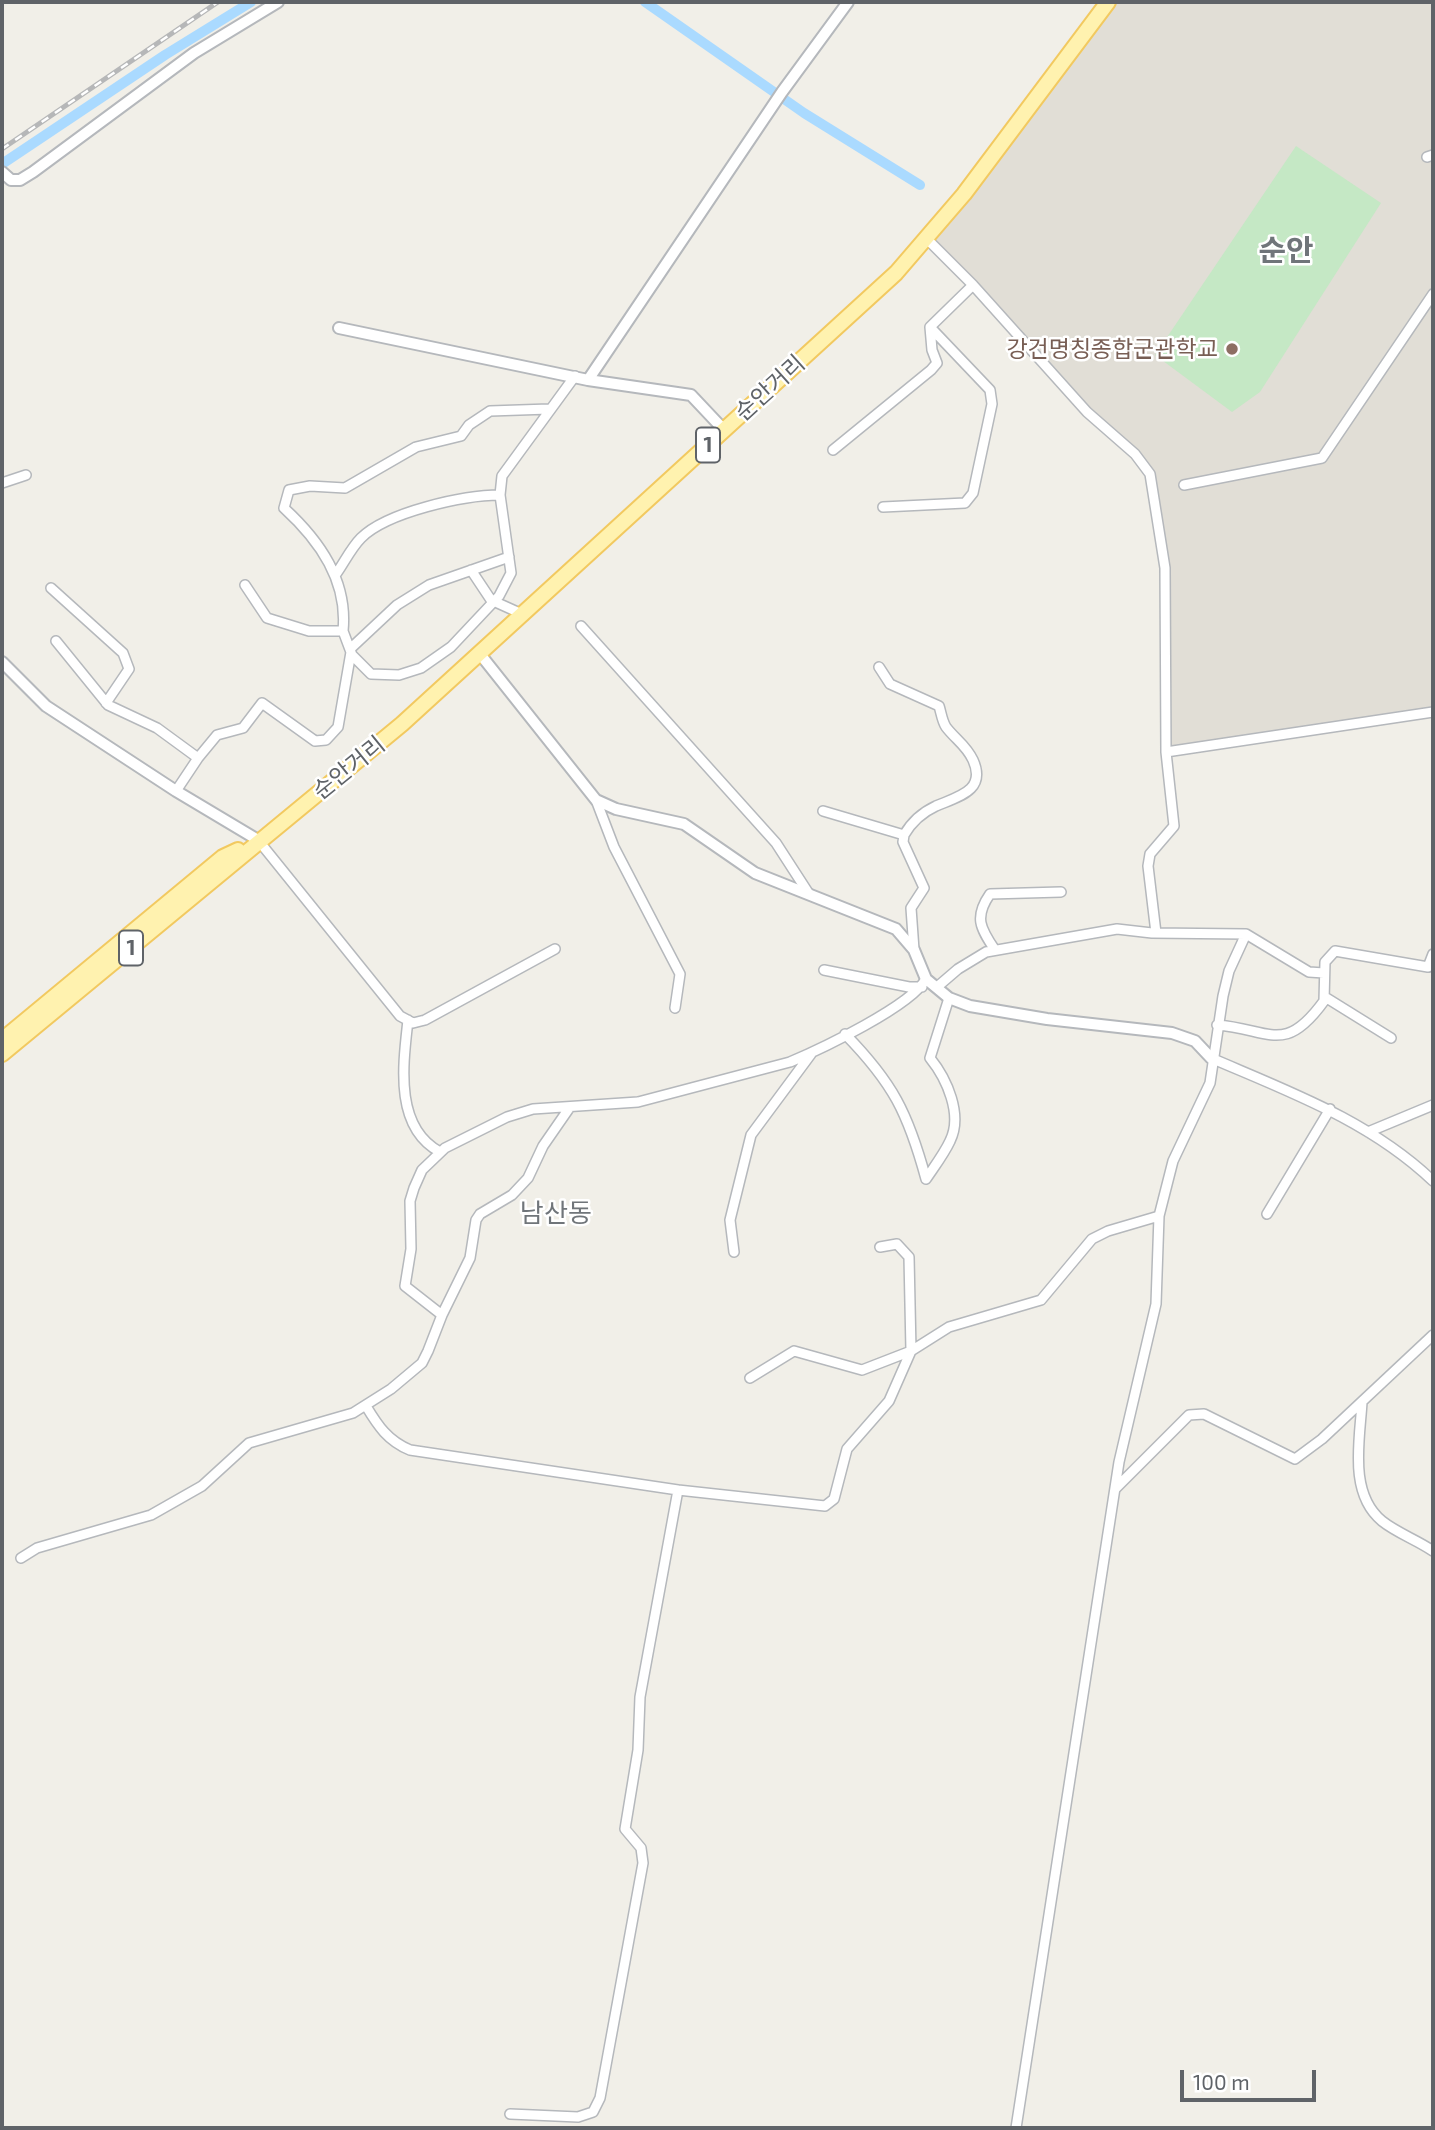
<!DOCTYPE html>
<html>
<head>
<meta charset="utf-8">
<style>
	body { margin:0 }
	#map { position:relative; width:1435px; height:2130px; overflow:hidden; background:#f1efe8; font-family:"Exo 2",sans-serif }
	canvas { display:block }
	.frame { position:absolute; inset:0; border:4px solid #5f6368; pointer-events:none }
	.scale { position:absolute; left:1180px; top:2070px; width:136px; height:32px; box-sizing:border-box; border:4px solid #5f6368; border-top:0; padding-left:9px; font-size:21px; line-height:24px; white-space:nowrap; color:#5f6368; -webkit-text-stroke:5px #fff; paint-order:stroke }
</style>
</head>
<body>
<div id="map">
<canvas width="1435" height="2130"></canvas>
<div class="frame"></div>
<div class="scale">100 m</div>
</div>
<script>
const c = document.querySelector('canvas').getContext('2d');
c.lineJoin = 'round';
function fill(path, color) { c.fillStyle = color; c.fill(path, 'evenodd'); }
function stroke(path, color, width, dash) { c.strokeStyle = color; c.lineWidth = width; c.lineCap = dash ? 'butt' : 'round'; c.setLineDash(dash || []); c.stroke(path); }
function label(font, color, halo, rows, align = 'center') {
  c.font = font + ' "Exo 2","Noto Sans KR",sans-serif'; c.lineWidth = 5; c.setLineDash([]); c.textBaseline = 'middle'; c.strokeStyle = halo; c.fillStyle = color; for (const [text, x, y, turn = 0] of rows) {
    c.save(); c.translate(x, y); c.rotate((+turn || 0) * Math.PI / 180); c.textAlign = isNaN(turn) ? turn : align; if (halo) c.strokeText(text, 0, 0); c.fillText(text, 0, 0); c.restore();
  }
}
const education = new Path2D(`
	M 1108,2 L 1433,2 L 1433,712 L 1166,752 L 1165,568 L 1150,474 L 1087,412 L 927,239 Z`);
const green = new Path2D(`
	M 1296,146 L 1381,203 L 1260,392 L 1232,412 L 1155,355 Z`);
const canal = new Path2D(`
	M 645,2 L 804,113 L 920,185
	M 2,164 L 165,55 L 251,2`);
const minor = new Path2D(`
	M 1427,157 L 1433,155
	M 973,285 L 1087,412 L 1135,454 L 1150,474 L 1165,568 L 1166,752
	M 833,450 L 931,370 L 937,363 L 932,350 L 930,327
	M 2,483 L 26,475
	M 1184,485 L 1322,458 L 1433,294
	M 883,507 L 965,503 L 973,493 L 992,404 L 990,390 L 930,327 L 973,285 L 927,239
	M 471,570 L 491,600 L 522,614
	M 336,574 C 344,563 351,548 361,538 C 387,512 464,495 500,495
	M 245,585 L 267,618 L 309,631 L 343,631 C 348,581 320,541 284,508 L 289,490 L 310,486 L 345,488 L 416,447 L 461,436 L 469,425 L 490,411 L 549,409
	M 51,588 L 123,653 L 129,669 L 106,703
	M 581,626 L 776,843 L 809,894
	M 343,631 L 352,655 L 371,674 L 399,675 L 421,668 L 451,647 L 499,596 L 511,573 L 500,495 L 502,476 L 575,376
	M 56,641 L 108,705 L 157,728 L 198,758 L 176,791
	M 350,649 L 397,605 L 429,585 L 509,557
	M 879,667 L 890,684 L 939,706 C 941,712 942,721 946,727 C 955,739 966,745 973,760 C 987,791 957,797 936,806 C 923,812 911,823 904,835 L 903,842 L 924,888 L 911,908 L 914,950
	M 198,758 L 217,735 L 243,728 L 262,703 L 315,741 L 326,740 L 338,727 L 351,652
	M 596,800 L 614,847 L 680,974 L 675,1008
	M 823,811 L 904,835
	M 258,840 L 400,1016 L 413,1023 L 425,1020 L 555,949
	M 1156,933 L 1148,866 L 1150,854 L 1174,826 L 1166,752 L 1433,712
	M 995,950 C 980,928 974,917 990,894 L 1061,892
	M 824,970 L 909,987 L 922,987
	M 937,987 L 958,969 L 986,952 L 1117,929 L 1152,933 L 1246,934 L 1309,972 L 1324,973
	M 1325,997 L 1391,1038
	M 408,1020 C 403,1065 394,1127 440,1152
	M 1217,1025 C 1270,1029 1284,1056 1324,1001 L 1325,962 L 1335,951 L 1428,967 L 1433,954
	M 845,1034 C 893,1083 908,1113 926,1179
	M 1211,1058 C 1290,1092 1370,1121 1433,1181
	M 1368,1132 L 1433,1105
	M 926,1179 C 934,1167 944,1154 950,1141 C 963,1115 947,1079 930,1058 L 949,998
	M 1267,1214 L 1330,1109
	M 734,1252 L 730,1220 L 751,1135 L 811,1054
	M 442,1315 L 405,1286 L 411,1249 L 410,1201 L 414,1188 L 422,1170 L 445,1148 L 507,1117 L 533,1109 L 638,1102 L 790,1062 C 821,1049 911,1006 926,979
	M 750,1378 L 794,1351 L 862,1370 L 911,1351 L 949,1327 L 1041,1300 L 1092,1239 L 1108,1231 L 1159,1216
	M 1362,1402 C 1360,1439 1348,1493 1382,1521 C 1397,1533 1417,1540 1433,1551
	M 366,1406 C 378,1426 388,1441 410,1450 L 678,1490 L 825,1506 L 834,1499 L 847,1449 L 889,1401 L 911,1351 L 909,1257 L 897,1244 L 880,1247
	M 1115,1489 L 1189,1415 L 1204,1414 L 1295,1459 L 1322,1439 L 1433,1335
	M 21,1558 L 37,1548 L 151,1515 L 202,1486 L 249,1443 L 353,1413 L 391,1389 L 422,1363 L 428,1351 L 442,1315 L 470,1258 L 476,1220 L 480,1214 L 512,1195 L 528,1178 L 543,1146 L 570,1107
	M 510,2114 L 578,2117 L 593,2112 L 600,2098 L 643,1863 L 641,1848 L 625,1829 L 638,1750 L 640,1697 L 678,1490
	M 1016,2128 L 1119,1462 L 1156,1304 L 1159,1216 L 1173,1161 L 1210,1083 L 1223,996 L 1229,971 L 1246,934`);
const tertiary = new Path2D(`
	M 2,172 L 11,180 L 20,180 L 33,172 L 194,53 L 278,2
	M 339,328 L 588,380 L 691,395 L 724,430
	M 588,380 L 782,92 L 848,2
	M 480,654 L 596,800 L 616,809 L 684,824 L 755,873 L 896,929 L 914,950 L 926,979 L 949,998 L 970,1006 L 1047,1019 L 1172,1033 L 1195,1041 L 1211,1058
	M 2,662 L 46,706 L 176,791 L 258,840`);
const primary = new Path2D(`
	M 2,1040 L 223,857 L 238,850
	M 2,1054 L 402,724 L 896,273 L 964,194 L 1108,2`);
const rail = new Path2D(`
	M 2,149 L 218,2`);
const markers = [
	[1232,349,7,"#8d6e63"]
];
const shields = [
	[708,445,24],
	[131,948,24]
];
const shieldNames = [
	["1",708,445],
	["1",131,948]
];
const educationNames = [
	["강건명칭종합군관학교",1218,349]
];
const streetNames = [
	["순안거리",770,388,-42],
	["순안거리",349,768,-39]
];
const quarterNames = [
	["남산동",556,1213]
];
const districtNames = [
	["순안",1286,251]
];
fill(education, '#e1ded6');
fill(green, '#c5e8c5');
stroke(canal, '#aadaff', 10);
stroke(minor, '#b5b8bc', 12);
stroke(tertiary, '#b5b8bc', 14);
stroke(primary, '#f2c960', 18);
stroke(minor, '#fff', 9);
stroke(tertiary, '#fff', 10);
stroke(primary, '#fff2af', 14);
stroke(rail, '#b6b7b8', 5);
stroke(rail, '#fff', 2.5, [8]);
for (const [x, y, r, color] of markers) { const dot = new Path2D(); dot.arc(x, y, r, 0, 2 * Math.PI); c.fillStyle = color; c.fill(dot); stroke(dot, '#fff', 2.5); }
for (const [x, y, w] of shields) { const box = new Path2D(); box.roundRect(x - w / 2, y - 17.5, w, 35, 5); c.fillStyle = '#fff'; c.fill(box); stroke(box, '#5f6368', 2); }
label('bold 21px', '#5f6368', null, shieldNames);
label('23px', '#785e54', '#fff', educationNames, 'right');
label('23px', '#5f6368', '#fff', streetNames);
label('26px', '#70757a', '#fff', quarterNames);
label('bold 30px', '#70757a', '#fff', districtNames);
</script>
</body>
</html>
